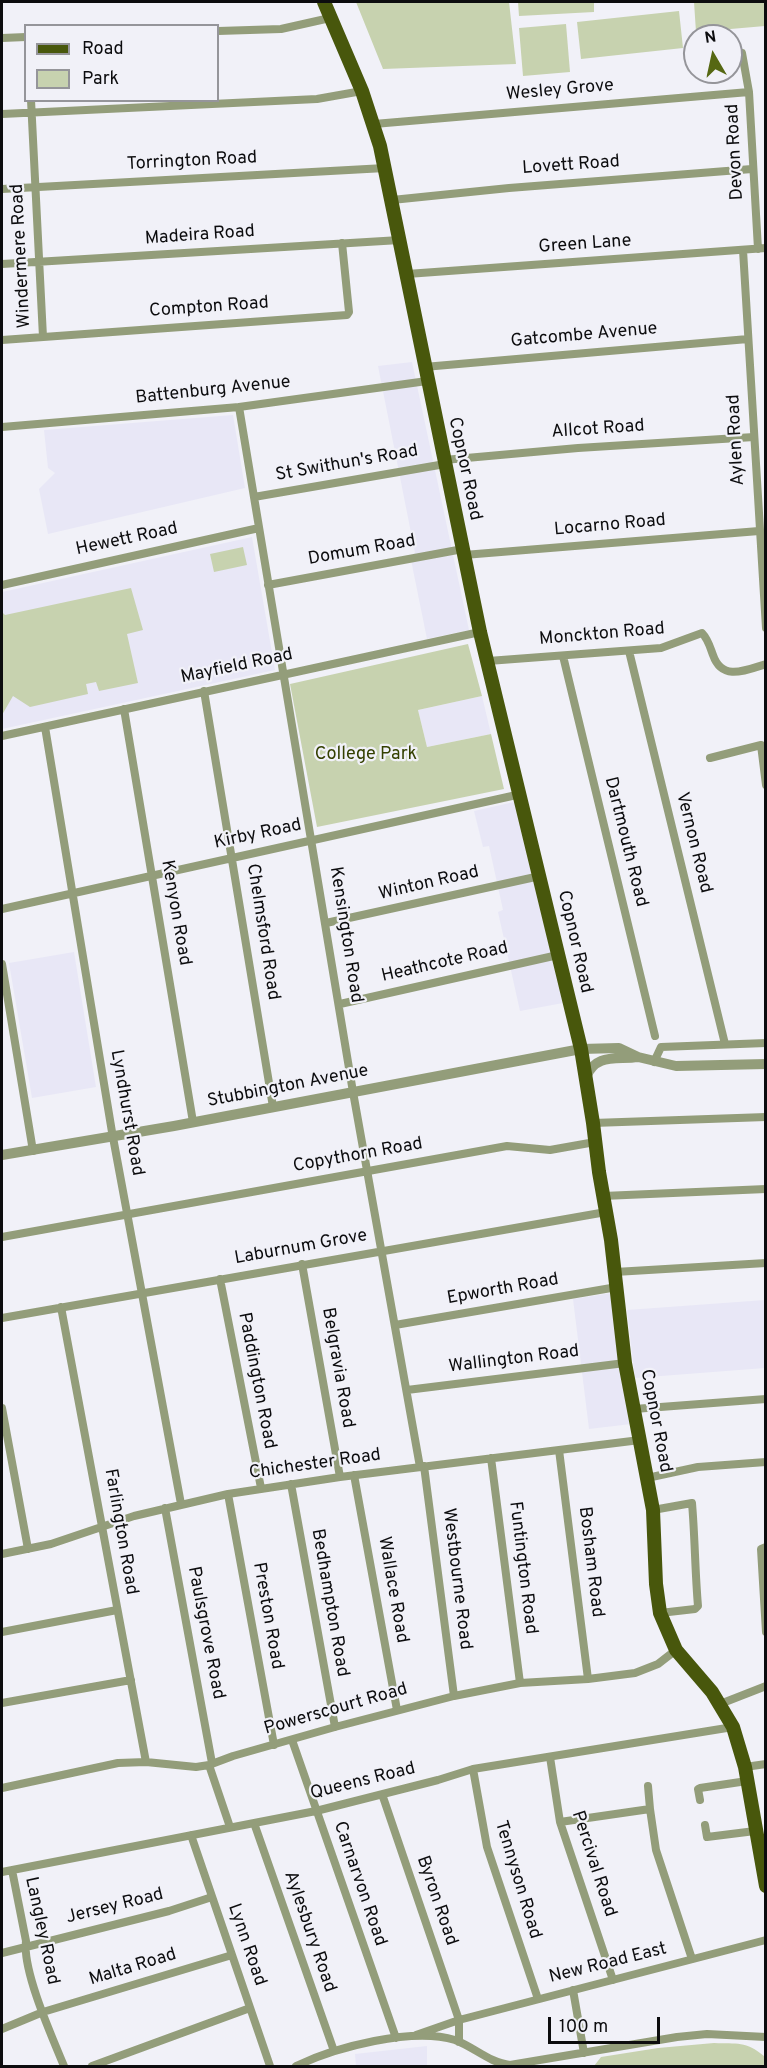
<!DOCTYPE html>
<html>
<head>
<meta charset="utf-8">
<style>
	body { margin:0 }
	#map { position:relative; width:767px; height:2068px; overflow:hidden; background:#f1f1f8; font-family:Overpass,sans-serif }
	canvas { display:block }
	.frame { position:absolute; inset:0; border:3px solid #0c0c0e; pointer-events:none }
	.legend { position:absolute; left:24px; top:24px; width:195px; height:78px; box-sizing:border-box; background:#f1f1f8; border:2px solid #95959a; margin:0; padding:8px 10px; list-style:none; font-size:18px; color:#0c0c0e }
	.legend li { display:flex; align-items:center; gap:12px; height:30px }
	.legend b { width:30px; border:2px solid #95959a }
	.north { position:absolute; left:683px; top:24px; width:60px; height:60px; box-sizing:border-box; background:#f1f1f8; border:2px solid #95959a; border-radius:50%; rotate:351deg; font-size:16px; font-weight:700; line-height:24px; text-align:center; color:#0c0c0e }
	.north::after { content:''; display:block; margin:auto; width:21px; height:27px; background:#566813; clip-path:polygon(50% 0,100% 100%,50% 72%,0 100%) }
	.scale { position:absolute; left:548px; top:2017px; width:112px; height:27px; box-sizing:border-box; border:3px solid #0c0c0e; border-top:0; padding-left:8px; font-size:18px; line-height:21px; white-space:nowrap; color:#0c0c0e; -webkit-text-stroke:4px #f1f1f8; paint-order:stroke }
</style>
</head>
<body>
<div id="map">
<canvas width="767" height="2068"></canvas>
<div class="frame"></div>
<ul class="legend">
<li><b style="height:8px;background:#48570c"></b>Road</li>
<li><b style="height:16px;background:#c7d2af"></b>Park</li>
</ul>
<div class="north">N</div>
<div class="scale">100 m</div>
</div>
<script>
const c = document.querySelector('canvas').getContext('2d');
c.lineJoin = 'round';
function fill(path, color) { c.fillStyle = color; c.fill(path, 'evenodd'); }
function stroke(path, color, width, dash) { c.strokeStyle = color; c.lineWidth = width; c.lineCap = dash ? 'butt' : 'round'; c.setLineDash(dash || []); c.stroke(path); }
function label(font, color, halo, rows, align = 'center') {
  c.font = font + ' Overpass,sans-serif'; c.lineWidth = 4.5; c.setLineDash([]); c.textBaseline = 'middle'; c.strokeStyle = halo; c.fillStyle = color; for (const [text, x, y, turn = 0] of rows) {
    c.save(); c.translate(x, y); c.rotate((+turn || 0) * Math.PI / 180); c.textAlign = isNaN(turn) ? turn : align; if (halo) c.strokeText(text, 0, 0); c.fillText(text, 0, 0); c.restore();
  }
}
const built = new Path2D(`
	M 412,362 L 469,630 L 427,639 L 410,555 L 415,553 L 378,366 Z
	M 233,415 L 245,488 L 48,534 L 39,489 L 55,473 L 48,468 L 44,430 Z
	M 252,537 L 275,670 L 2,729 L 2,592 Z
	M 482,696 L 491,734 L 427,747 L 418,710 Z
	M 514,802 L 563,1003 L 520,1011 L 498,912 L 503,910 L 489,846 L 483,847 L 474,811 Z
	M 74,952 L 96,1087 L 32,1098 L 9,963 Z
	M 612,1293 L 631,1424 L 589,1429 L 573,1299 Z
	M 765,1300 L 765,1368 L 635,1378 L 627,1310 Z
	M 427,2046 L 427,2066 L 356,2066 L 355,2054 Z`);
const green = new Path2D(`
	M 356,2 L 509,2 L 516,64 L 383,69 Z
	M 518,2 L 594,2 L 594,12 L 519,16 Z
	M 694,2 L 765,2 L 765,26 L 696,32 Z
	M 679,11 L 683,48 L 581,59 L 577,22 Z
	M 566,24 L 570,72 L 523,76 L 519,28 Z
	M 243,547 L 247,565 L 214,572 L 210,554 Z
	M 131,588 L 143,630 L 127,634 L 138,683 L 99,691 L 96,682 L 86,684 L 88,694 L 30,707 L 13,696 L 2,715 L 2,612 L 5,615 Z
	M 468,644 L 482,696 L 418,710 L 427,747 L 491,734 L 504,789 L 317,827 L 290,684 Z
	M 714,2043 C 737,2044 746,2041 764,2056 L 765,2066 L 594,2066 L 601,2057 L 658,2048 Z`);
const minor = new Path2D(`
	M 218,31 L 281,29 L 330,18
	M 2,38 L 26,37
	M 742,53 L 749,92 L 758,249
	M 31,100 L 43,337
	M 2,114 L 317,99 L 362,91
	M 374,124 L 749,92
	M 2,189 L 385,168
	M 392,200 L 509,188 L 752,169
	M 743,250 L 766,628
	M 2,264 L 400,240
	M 407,274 L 766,248
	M 2,340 L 347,315 L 349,312 L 342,243
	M 424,367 L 748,339
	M 239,407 L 353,1092 L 420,1467
	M 2,427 L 239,407 L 427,381
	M 444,460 L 578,448 L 754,437
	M 254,497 L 445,464
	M 464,555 L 759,531
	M 2,585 L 259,528
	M 268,585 L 463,549
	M 629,651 L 725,1044
	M 563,656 L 655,1036
	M 488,661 L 661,648 L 702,633 C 708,639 710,647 713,655 C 722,681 744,671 766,664
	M 204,691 L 273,1107
	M 124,709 L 193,1122
	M 45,727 L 112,1132 L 181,1504
	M 2,736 L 480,632
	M 761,745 L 766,785
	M 710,758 L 761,745 L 766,747
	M 2,909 L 521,794
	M 326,923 L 540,876
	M 2,964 L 33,1151
	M 340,1004 L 558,955
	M 654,1062 L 661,1047 L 766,1043
	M 593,1123 L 766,1117
	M 603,1196 L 766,1189
	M 2,1237 L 507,1146 L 550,1150 L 595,1142
	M 302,1264 L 340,1477
	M 615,1272 L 766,1263
	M 220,1279 L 261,1488
	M 61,1307 L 146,1762
	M 2,1318 L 606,1212
	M 395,1325 L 617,1287
	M 407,1390 L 625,1363
	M 2,1408 L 28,1549
	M 634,1409 L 766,1399
	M 559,1450 L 588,1679
	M 491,1458 L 520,1683
	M 424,1466 L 454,1696
	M 354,1475 L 397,1710
	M 647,1478 L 698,1467 L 766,1462
	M 291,1484 L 335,1727
	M 228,1494 L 274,1745
	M 165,1508 L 212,1763
	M 653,1510 L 692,1503 C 695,1538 695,1572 698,1606 L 695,1609 L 660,1613
	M 766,1547 L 761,1549 L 766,1632
	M 2,1554 L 51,1544 L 134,1516 L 228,1494 L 340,1477 L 640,1440
	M 2,1632 L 117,1610
	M 2,1703 L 131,1680
	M 720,1704 L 766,1686
	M 292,1740 L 396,2038
	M 550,1757 L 560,1822 L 613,1980
	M 209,1765 L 230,1827
	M 745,1767 L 766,1764
	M 473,1769 L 487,1847 L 538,1999
	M 648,1786 L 650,1809
	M 2,1788 L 118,1763 L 146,1762 L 196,1767 L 209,1765 L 233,1756 L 335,1727 L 454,1696 L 520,1683 L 588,1679 L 635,1673 L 658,1664 L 676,1650
	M 382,1794 L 459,2020 L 459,2042
	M 700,1800 L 698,1789 L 700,1788 L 747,1781
	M 560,1822 L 650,1809 L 656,1850 L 692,1959
	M 254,1823 L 334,2051
	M 705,1825 L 707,1837 L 755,1831
	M 191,1835 L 270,2066
	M 12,1870 L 26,1941 C 22,1970 52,2037 64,2066
	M 2,1872 L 316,1811 L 438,1780 L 473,1769 L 733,1727
	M 2,1953 L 169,1911 L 212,1897
	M 573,1990 L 584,2053
	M 2,2029 L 43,2012 L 232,1955
	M 416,2035 L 459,2020 L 766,1940
	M 92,2066 L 250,2008
	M 296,2066 C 336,2047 412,2027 455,2040 C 474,2047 490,2063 510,2065 L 677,2037 L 707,2034 L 766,2037`);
const tertiary = new Path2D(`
	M 586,1077 C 596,1053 616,1060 638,1057
	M 2,1155 L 174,1126 L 581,1049 L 619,1048 L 638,1057 L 676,1066 L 766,1064`);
const primary = new Path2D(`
	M 324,2 L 362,91 L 380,146 L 480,632 L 581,1049 L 593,1123 L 599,1172 L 611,1240 L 625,1363 L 653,1510 L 656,1584 L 660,1613 L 676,1650 L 712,1692 L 733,1727 L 745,1767 L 766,1886`);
const streetNames = [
	["Wesley Grove",560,91,-5],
	["Devon Road",736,152,-93],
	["Torrington Road",192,162,-3],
	["Lovett Road",571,166,-4],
	["Madeira Road",200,236,-4],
	["Green Lane",585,245,-4],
	["Windermere Road",22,256,-93],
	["Compton Road",209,308,-4],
	["Gatcombe Avenue",584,336,-5],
	["Battenburg Avenue",213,391,-6],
	["Allcot Road",598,430,-4],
	["Aylen Road",737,440,-93],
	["St Swithun's Road",347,464,-10],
	["Copnor Road",464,469,78],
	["Locarno Road",610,526,-5],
	["Hewett Road",127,540,-12],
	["Domum Road",362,551,-10],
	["Monckton Road",602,635,-5],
	["Mayfield Road",237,667,-12],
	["Kirby Road",258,835,-12],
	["Dartmouth Road",625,842,76],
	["Vernon Road",693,843,76],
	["Winton Road",429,884,-13],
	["Kenyon Road",175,913,80],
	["Chelmsford Road",262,932,81],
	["Kensington Road",345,935,81],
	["Copnor Road",574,942,77],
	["Heathcote Road",445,963,-13],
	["Stubbington Avenue",288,1087,-11],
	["Lyndhurst Road",126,1113,80],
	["Copythorn Road",358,1156,-10],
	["Laburnum Grove",301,1248,-10],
	["Epworth Road",503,1290,-10],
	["Wallington Road",514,1360,-7],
	["Belgravia Road",337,1368,80],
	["Paddington Road",256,1381,79],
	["Copnor Road",655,1421,79],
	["Chichester Road",315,1465,-8],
	["Farlington Road",120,1532,80],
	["Bosham Road",590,1562,83],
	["Funtington Road",522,1568,83],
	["Westbourne Road",456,1579,83],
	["Wallace Road",392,1590,80],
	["Bedhampton Road",329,1603,80],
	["Preston Road",267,1616,80],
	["Paulsgrove Road",205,1633,79],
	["Powerscourt Road",336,1710,-16],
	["Queens Road",363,1782,-14],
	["Percival Road",593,1864,72],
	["Tennyson Road",517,1880,73],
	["Carnarvon Road",359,1884,71],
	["Byron Road",436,1901,71],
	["Jersey Road",115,1907,-14],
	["Langley Road",41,1931,78],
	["Aylesbury Road",309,1932,71],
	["Lynn Road",246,1945,71],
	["New Road East",608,1964,-14],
	["Malta Road",133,1968,-17]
];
const parkNames = [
	["College Park",366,755]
];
fill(built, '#e8e7f6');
fill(green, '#c7d2af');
stroke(minor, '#939d7a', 8);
stroke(tertiary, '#939d7a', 10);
stroke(primary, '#48570c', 14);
label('18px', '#0c0c0e', '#f1f1f8', streetNames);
label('18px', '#344000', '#f1f1f8', parkNames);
</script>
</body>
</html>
